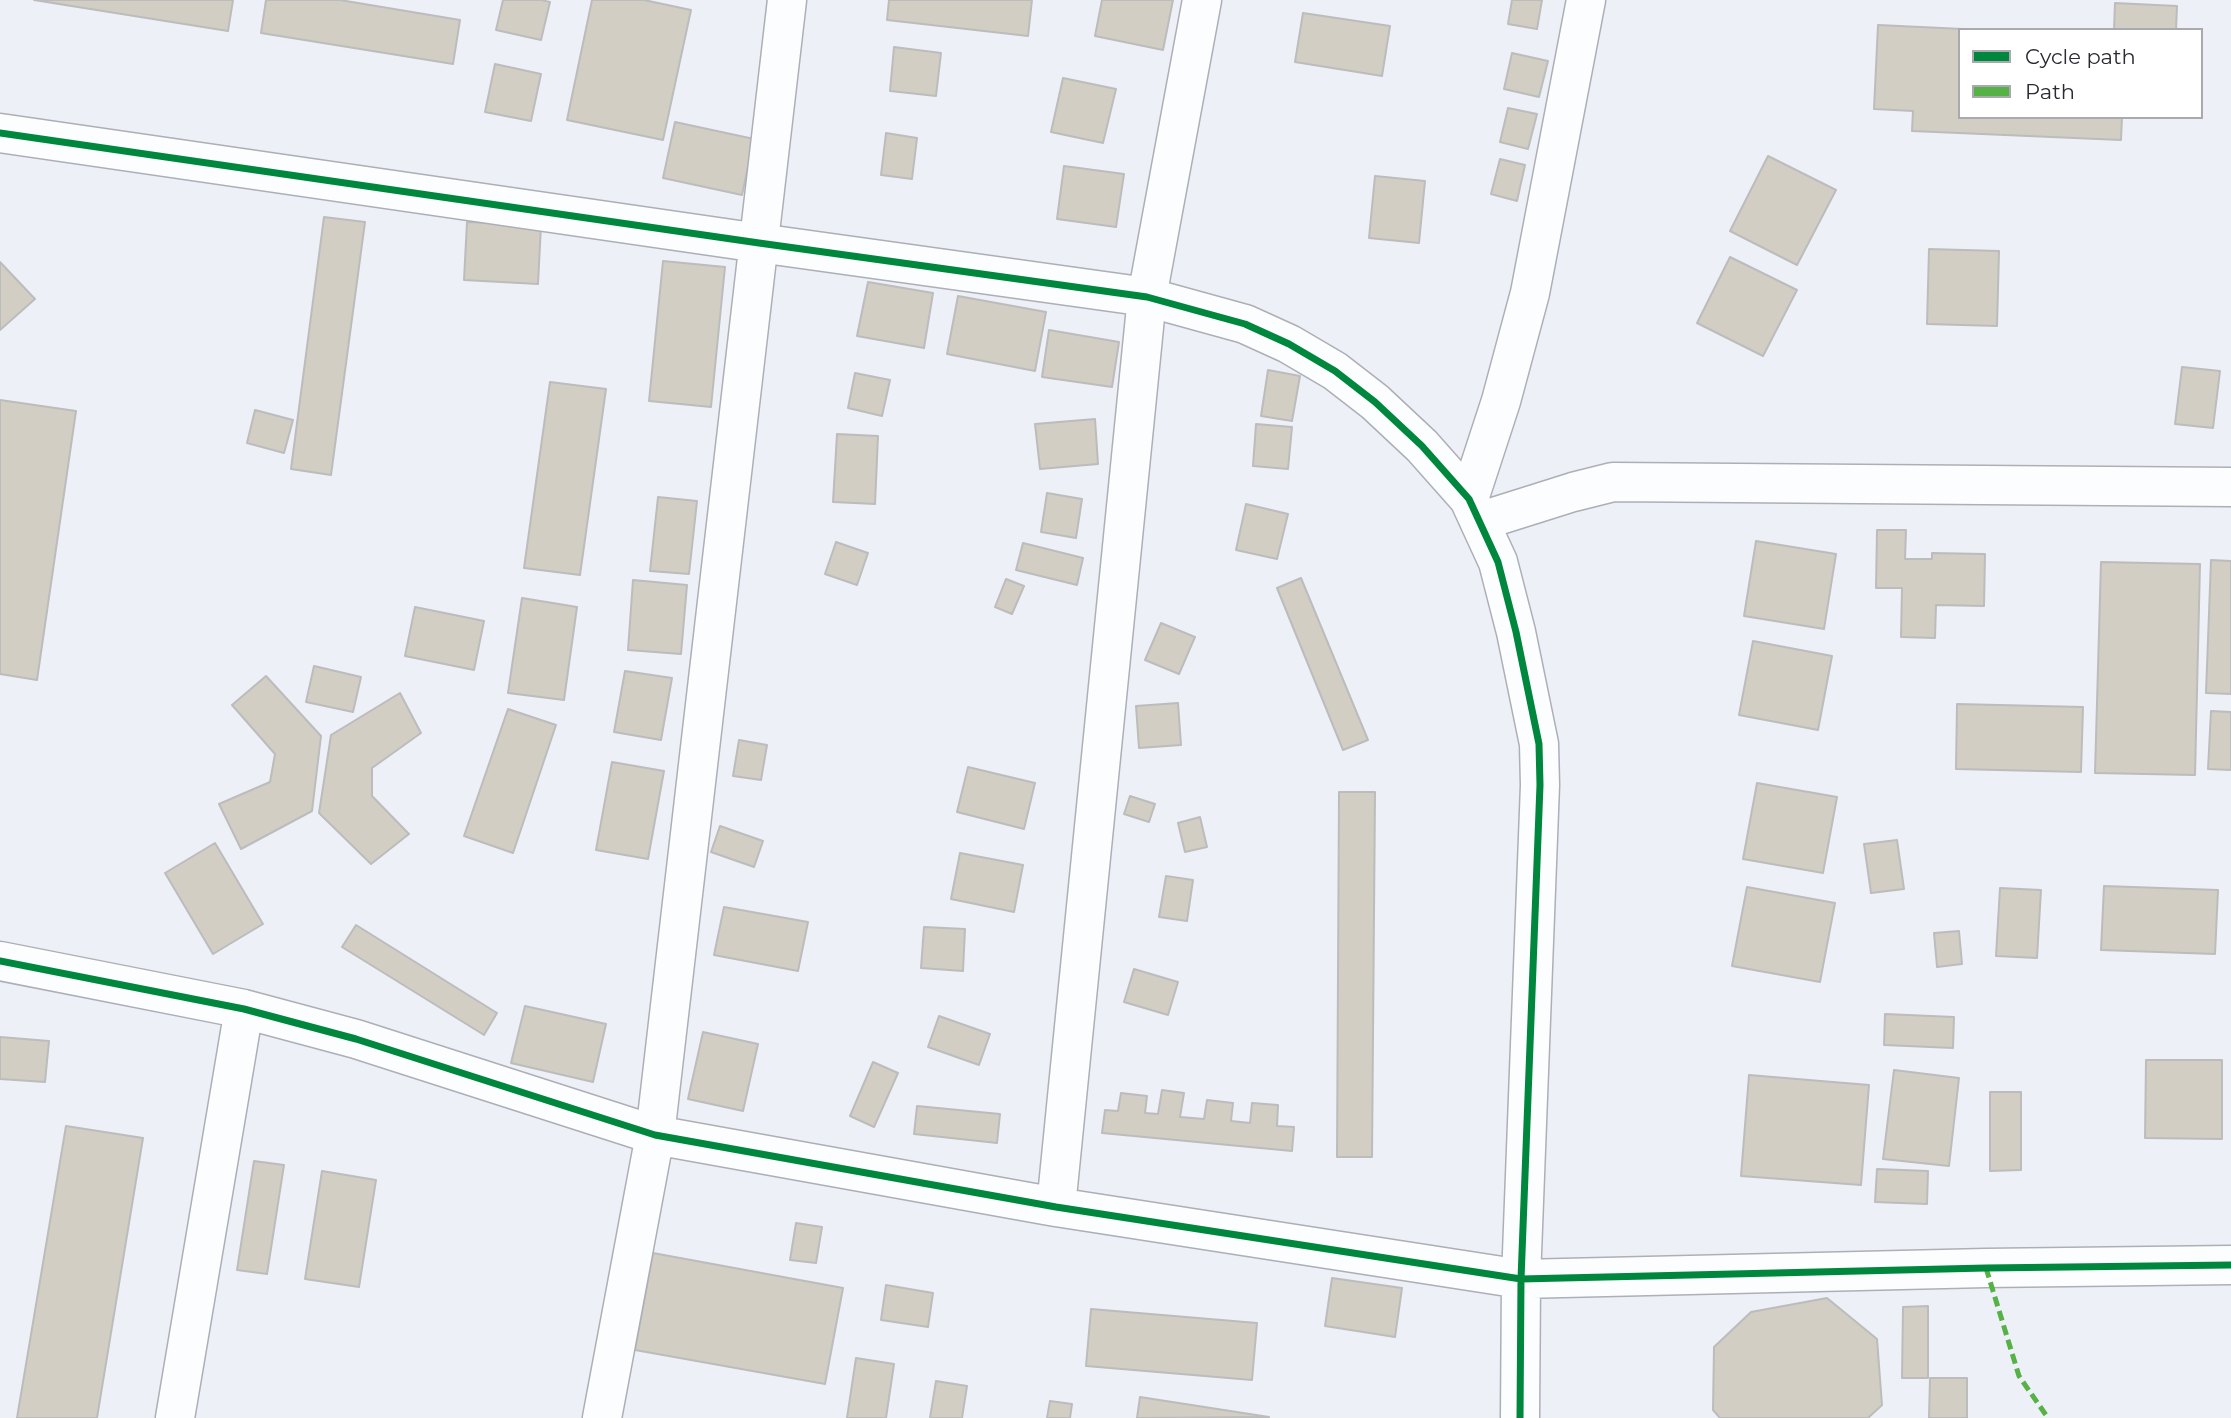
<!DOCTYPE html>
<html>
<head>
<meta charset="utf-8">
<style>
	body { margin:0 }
	#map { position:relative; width:2231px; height:1418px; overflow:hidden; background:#eef0f8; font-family:Montserrat,sans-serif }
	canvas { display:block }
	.legend { position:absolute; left:1958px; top:28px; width:245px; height:91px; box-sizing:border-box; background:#fff; border:2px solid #a9aaad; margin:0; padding:9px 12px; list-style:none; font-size:21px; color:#292a32 }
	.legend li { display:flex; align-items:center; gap:14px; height:35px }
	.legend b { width:35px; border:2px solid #a9aaad }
</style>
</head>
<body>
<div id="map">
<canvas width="2231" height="1418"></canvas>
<ul class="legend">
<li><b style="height:9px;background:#00873e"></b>Cycle path</li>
<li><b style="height:9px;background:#56b246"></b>Path</li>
</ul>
</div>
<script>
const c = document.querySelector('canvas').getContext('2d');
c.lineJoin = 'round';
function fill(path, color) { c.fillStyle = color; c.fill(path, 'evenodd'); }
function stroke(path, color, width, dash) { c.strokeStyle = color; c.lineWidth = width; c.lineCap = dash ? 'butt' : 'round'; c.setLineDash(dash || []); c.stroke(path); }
const building = new Path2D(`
	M 34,0 L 233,0 L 228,31 Z
	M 266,0 L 340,0 L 460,20 L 453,64 L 261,33 Z
	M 503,0 L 541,0 L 550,2 L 541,40 L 496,30 Z
	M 592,0 L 644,0 L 691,10 L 663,140 L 567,120 Z
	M 889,0 L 1032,0 L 1028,36 L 887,20 Z
	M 1102,0 L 1173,0 L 1163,50 L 1095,36 Z
	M 1512,0 L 1542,0 L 1537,29 L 1508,24 Z
	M 2115,3 L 2177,6 L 2176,30 L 2114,30 Z
	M 1303,13 L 1390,26 L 1382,76 L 1295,62 Z
	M 1878,25 L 1984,30 L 1960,30 L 1960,117 L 2122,117 L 2121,140 L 1912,131 L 1913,111 L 1874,109 Z
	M 894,47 L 941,53 L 936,96 L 890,91 Z
	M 1512,53 L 1548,61 L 1539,97 L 1504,89 Z
	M 495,64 L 541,74 L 531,121 L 485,112 Z
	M 1063,78 L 1116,89 L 1103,143 L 1051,132 Z
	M 1508,108 L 1537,114 L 1528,149 L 1500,142 Z
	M 675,122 L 754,139 L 742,195 L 663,178 Z
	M 886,133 L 917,138 L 912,179 L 881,175 Z
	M 1768,156 L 1836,190 L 1797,265 L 1730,231 Z
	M 1500,159 L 1525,165 L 1517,201 L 1491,194 Z
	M 1064,166 L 1124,174 L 1116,227 L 1057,219 Z
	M 1375,176 L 1425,181 L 1419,243 L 1369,238 Z
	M 324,217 L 365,222 L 331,475 L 291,469 Z
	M 467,222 L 541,225 L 538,284 L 464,280 Z
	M 1929,249 L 1999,251 L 1997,326 L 1927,324 Z
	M 1730,257 L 1797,290 L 1763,356 L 1697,323 Z
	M 663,261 L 725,267 L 711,407 L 649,401 Z
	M 0,262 L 35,299 L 0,330 Z
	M 868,282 L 933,293 L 924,348 L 857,336 Z
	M 958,296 L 1046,312 L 1035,371 L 947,354 Z
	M 1049,330 L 1119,342 L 1112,387 L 1042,377 Z
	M 2182,367 L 2220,371 L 2213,428 L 2175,424 Z
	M 1268,370 L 1300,376 L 1292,421 L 1261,416 Z
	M 855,373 L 890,380 L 882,416 L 848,408 Z
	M 550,382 L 606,389 L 580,575 L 524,568 Z
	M 0,400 L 76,411 L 37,680 L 0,674 Z
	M 255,410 L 293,420 L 284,453 L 247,443 Z
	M 1095,419 L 1098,464 L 1040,469 L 1035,424 Z
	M 1256,424 L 1292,427 L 1288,469 L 1253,466 Z
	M 837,434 L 878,436 L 875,504 L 833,502 Z
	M 1047,493 L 1082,499 L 1076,538 L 1041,532 Z
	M 658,497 L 697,501 L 689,574 L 650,571 Z
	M 1246,504 L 1288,514 L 1277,559 L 1236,550 Z
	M 1877,530 L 1906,530 L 1905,559 L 1932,559 L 1932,553 L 1985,554 L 1984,606 L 1936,605 L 1935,638 L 1901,637 L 1902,588 L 1876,588 Z
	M 1756,541 L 1836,554 L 1824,629 L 1744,616 Z
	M 836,542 L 868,553 L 857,585 L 825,574 Z
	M 1023,543 L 1083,558 L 1077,585 L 1016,570 Z
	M 2211,560 L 2231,561 L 2231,694 L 2206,693 Z
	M 2101,562 L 2200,564 L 2195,775 L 2095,773 Z
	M 1301,578 L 1368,740 L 1343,750 L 1277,588 Z
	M 1006,579 L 1024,586 L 1012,614 L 995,607 Z
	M 633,580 L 687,585 L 681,654 L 628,650 Z
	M 522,598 L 577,607 L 564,700 L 508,693 Z
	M 415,607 L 484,621 L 474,670 L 405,656 Z
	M 1161,623 L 1195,637 L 1179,674 L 1145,660 Z
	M 1753,641 L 1832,656 L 1818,730 L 1739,715 Z
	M 314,666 L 361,677 L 353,712 L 306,702 Z
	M 625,671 L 672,678 L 661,740 L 614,732 Z
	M 266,676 L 321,736 L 312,811 L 241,849 L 219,804 L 270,782 L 275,754 L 232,705 Z
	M 400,693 L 421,733 L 372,768 L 372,796 L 409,834 L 371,864 L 319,813 L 331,735 Z
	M 1178,703 L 1181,745 L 1139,748 L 1136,706 Z
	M 1957,704 L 2083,707 L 2081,772 L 1956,769 Z
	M 508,709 L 556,725 L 513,853 L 464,836 Z
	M 2211,711 L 2231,712 L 2231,770 L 2208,769 Z
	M 739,740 L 767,745 L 761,780 L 733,776 Z
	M 612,762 L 664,771 L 648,859 L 596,850 Z
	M 968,767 L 1035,783 L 1024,829 L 957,812 Z
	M 1757,783 L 1837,797 L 1823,873 L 1743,859 Z
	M 1339,792 L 1375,792 L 1372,1157 L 1337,1157 Z
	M 1130,796 L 1155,804 L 1149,822 L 1124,814 Z
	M 1200,817 L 1207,847 L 1185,852 L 1178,823 Z
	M 720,826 L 763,841 L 754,867 L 711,852 Z
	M 1897,840 L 1904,889 L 1871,893 L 1864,844 Z
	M 215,843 L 263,924 L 213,954 L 165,873 Z
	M 960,853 L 1023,865 L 1014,912 L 951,899 Z
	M 1166,876 L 1193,880 L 1187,921 L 1159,917 Z
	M 2104,886 L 2218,890 L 2215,954 L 2101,950 Z
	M 1747,887 L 1835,903 L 1820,982 L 1732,966 Z
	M 2000,888 L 2041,890 L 2037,958 L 1996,956 Z
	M 724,907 L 808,922 L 798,971 L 714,955 Z
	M 356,925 L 497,1013 L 484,1035 L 342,947 Z
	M 924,927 L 965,929 L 963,971 L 921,968 Z
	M 1959,931 L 1962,964 L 1937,967 L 1934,933 Z
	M 1134,969 L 1178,982 L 1168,1015 L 1124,1002 Z
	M 525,1006 L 606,1024 L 593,1082 L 511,1063 Z
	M 1885,1014 L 1954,1017 L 1953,1048 L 1884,1045 Z
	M 939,1016 L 990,1034 L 979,1065 L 928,1047 Z
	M 703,1032 L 758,1044 L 743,1111 L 688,1099 Z
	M 0,1037 L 49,1041 L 45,1082 L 0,1079 Z
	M 2146,1060 L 2222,1060 L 2222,1139 L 2145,1138 Z
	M 873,1062 L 898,1073 L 874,1127 L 850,1116 Z
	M 1894,1070 L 1959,1078 L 1949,1166 L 1883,1159 Z
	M 1749,1075 L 1869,1085 L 1861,1185 L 1741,1176 Z
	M 1162,1090 L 1184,1093 L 1180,1117 L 1204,1119 L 1207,1100 L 1233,1103 L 1231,1121 L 1250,1123 L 1252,1103 L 1278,1105 L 1277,1126 L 1294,1127 L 1292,1151 L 1102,1133 L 1105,1110 L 1118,1111 L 1121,1093 L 1147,1096 L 1145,1113 L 1158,1114 Z
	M 1990,1092 L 2021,1092 L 2021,1170 L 1990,1171 Z
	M 917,1106 L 1000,1114 L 997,1143 L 914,1134 Z
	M 66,1126 L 143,1138 L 97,1418 L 17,1418 Z
	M 254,1161 L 284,1165 L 267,1274 L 237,1270 Z
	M 1877,1169 L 1928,1171 L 1927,1204 L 1875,1202 Z
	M 322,1171 L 376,1180 L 359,1287 L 305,1279 Z
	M 796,1223 L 822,1227 L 816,1263 L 790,1260 Z
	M 653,1253 L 843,1288 L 825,1384 L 635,1350 Z
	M 1332,1278 L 1402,1288 L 1395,1337 L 1325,1326 Z
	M 886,1285 L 933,1293 L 928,1327 L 881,1320 Z
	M 1827,1298 L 1877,1339 L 1882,1405 L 1868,1418 L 1720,1418 L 1713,1410 L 1714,1347 L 1751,1312 Z
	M 1928,1306 L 1928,1378 L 1902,1378 L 1903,1307 Z
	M 1091,1309 L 1257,1323 L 1252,1380 L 1086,1366 Z
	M 856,1358 L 894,1364 L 886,1418 L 847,1418 Z
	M 1930,1378 L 1967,1378 L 1967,1418 L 1929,1418 Z
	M 936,1381 L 967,1386 L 962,1418 L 930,1418 Z
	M 1140,1397 L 1269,1417 L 1137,1418 Z
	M 1050,1401 L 1072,1404 L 1070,1418 L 1047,1418 Z`);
const minor = new Path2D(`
	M 0,133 L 759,243 L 1147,297 L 1245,324 L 1289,344 L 1335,371 L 1375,402 L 1422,446 L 1469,499 L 1498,562 L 1516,632 L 1539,744 L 1540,785 L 1521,1279 L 1520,1418
	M 1469,499 L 1501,401 L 1530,293 L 1586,0
	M 1481,521 L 1573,492 L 1613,482 L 2231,487
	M 0,961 L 244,1009 L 356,1039 L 655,1135 L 1056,1207 L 1521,1279 L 1986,1268 L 2231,1265
	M 1056,1207 L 1147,297 L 1202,0
	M 175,1418 L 244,1009
	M 602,1418 L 655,1135 L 787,0`);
const quiet = new Path2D(`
	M 1986,1268 L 2019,1376 L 2048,1418`);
const cycleway = new Path2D(`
	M 0,133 L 759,243 L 1147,297 L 1245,324 L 1289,344 L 1335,371 L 1375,402 L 1422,446 L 1469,499 L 1498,562 L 1516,632 L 1539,744 L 1540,785 L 1521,1279 L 1520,1418
	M 0,961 L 244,1009 L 356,1039 L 655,1135 L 1056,1207 L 1521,1279 L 1986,1268 L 2231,1265`);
fill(building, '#d2cec4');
stroke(building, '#bcbcbc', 2);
stroke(minor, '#adafb6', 41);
stroke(minor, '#fcfdfe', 38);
stroke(quiet, '#56b246', 5, [10, 5]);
stroke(cycleway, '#00873e', 7);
</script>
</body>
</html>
